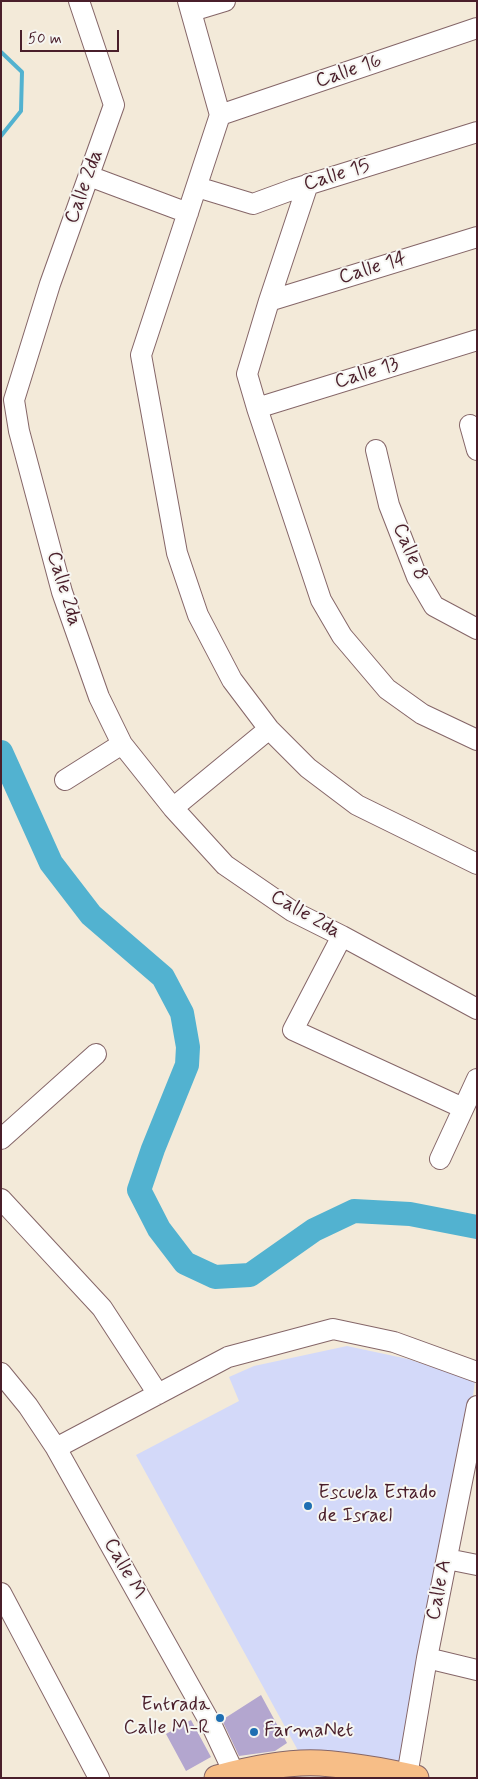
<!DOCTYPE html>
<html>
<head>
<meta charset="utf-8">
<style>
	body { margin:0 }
	#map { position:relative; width:478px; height:1779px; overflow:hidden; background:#f3ead9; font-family:Mynerve,sans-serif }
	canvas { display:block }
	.frame { position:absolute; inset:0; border:2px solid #4a1f2b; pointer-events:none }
	.scale { position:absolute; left:20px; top:30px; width:99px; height:22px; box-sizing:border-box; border:2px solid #4a1f2b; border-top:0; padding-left:6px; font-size:15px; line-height:18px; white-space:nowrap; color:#4a1f2b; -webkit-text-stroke:4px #f6f6f2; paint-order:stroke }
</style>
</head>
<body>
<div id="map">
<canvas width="478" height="1779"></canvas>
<div class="frame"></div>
<div class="scale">50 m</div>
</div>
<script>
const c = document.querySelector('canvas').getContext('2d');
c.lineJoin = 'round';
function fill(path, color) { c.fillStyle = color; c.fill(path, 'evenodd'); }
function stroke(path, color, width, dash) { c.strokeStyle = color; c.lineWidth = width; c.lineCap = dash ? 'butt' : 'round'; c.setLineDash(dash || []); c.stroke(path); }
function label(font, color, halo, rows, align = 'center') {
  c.font = font + ' Mynerve,sans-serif'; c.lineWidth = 4; c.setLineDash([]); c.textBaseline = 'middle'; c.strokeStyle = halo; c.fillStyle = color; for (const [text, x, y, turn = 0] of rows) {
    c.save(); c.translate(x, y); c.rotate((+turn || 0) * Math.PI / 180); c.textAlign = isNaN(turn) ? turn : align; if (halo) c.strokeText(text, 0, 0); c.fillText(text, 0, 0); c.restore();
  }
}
const built = new Path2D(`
	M 347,1346 L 408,1359 L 475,1381 L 468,1432 L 403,1767 L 301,1756 L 136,1455 L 239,1401 L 229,1377 L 254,1366 Z`);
const stream = new Path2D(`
	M 1,52 L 22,72 L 21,111 L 1,136`);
const river = new Path2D(`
	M 1,752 L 51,863 L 91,915 L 163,977 L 182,1013 L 188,1047 L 187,1065 L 153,1149 L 139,1190 L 159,1229 L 185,1263 L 215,1277 L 250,1275 L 314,1230 L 354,1211 L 410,1214 L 477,1227`);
const building = new Path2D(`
	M 261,1695 L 287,1743 L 275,1751 L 239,1756 L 222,1720 Z
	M 191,1720 L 211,1757 L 186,1771 L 166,1734 Z`);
const minor = new Path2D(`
	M 79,1 L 114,105 L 50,284 L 14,400 L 19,431 L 62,592 L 99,697 L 122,744 L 173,808 L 225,865 L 292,911 L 342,936 L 477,1009
	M 188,1 L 220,115 L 141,355 L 177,553 L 198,615 L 232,680 L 269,729 L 308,768 L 357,805 L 477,864
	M 192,11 L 225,1
	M 220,115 L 477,28
	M 89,176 L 188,213
	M 308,184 L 269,301 L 247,374 L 257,408 L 321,600 L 342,636 L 387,689 L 422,714 L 477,740
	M 197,187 L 253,204 L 294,189 L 477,132
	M 269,301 L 477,237
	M 257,408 L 477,340
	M 470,425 L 477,450
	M 376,450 L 389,505 L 417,577 L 434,606 L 477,629
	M 65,780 L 122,744
	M 173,808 L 269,729
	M 342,936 L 293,1030 L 463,1108
	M 1,1139 L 96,1054
	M 440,1159 L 477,1079
	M 1,1199 L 102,1308 L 158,1394
	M 1,1373 L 28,1406 L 56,1448 L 212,1726 L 234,1773
	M 56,1448 L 228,1357 L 333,1329 L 394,1342 L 477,1372
	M 447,1559 L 477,1565
	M 1,1593 L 99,1778
	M 427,1658 L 477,1670
	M 407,1776 L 427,1658 L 477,1406`);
const major = new Path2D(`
	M 217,1778 C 250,1769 286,1761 320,1763 C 352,1765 385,1771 416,1778`);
const markers = [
	[308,1506,5,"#1f6fb2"],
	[220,1718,5,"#1f6fb2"],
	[254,1732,5,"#1f6fb2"]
];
const streetNames = [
	["Calle 16",349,72,-19],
	["Calle 15",337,176,-17],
	["Calle 2da",85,187,-70],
	["Calle 14",373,269,-17],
	["Calle 13",367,374,-17],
	["Calle 8",409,552,67],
	["Calle 2da",63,589,73],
	["Calle 2da",305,915,30],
	["Calle M",124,1569,61],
	["Calle A",440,1590,-79]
];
const poiNames = [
	["Escuela Estado",318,1494],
	["de Israel",318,1517],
	["Entrada",210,1706,"right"],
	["Calle M-R",210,1729,"right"],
	["FarmaNet",264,1732]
];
fill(built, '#d3d9f9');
stroke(stream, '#52b2d0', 4);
stroke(river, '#52b2d0', 24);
fill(building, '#b3a6cf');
stroke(minor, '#856668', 22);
stroke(major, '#856668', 27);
stroke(minor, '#fff', 20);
stroke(major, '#f7be87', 25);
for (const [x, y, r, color] of markers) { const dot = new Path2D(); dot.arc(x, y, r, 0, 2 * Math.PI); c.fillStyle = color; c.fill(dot); stroke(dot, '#f6f6f2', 2); }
label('20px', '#4a1f2b', '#f6f6f2', streetNames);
label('20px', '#4a1f2b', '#f6f6f2', poiNames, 'left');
</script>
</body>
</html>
